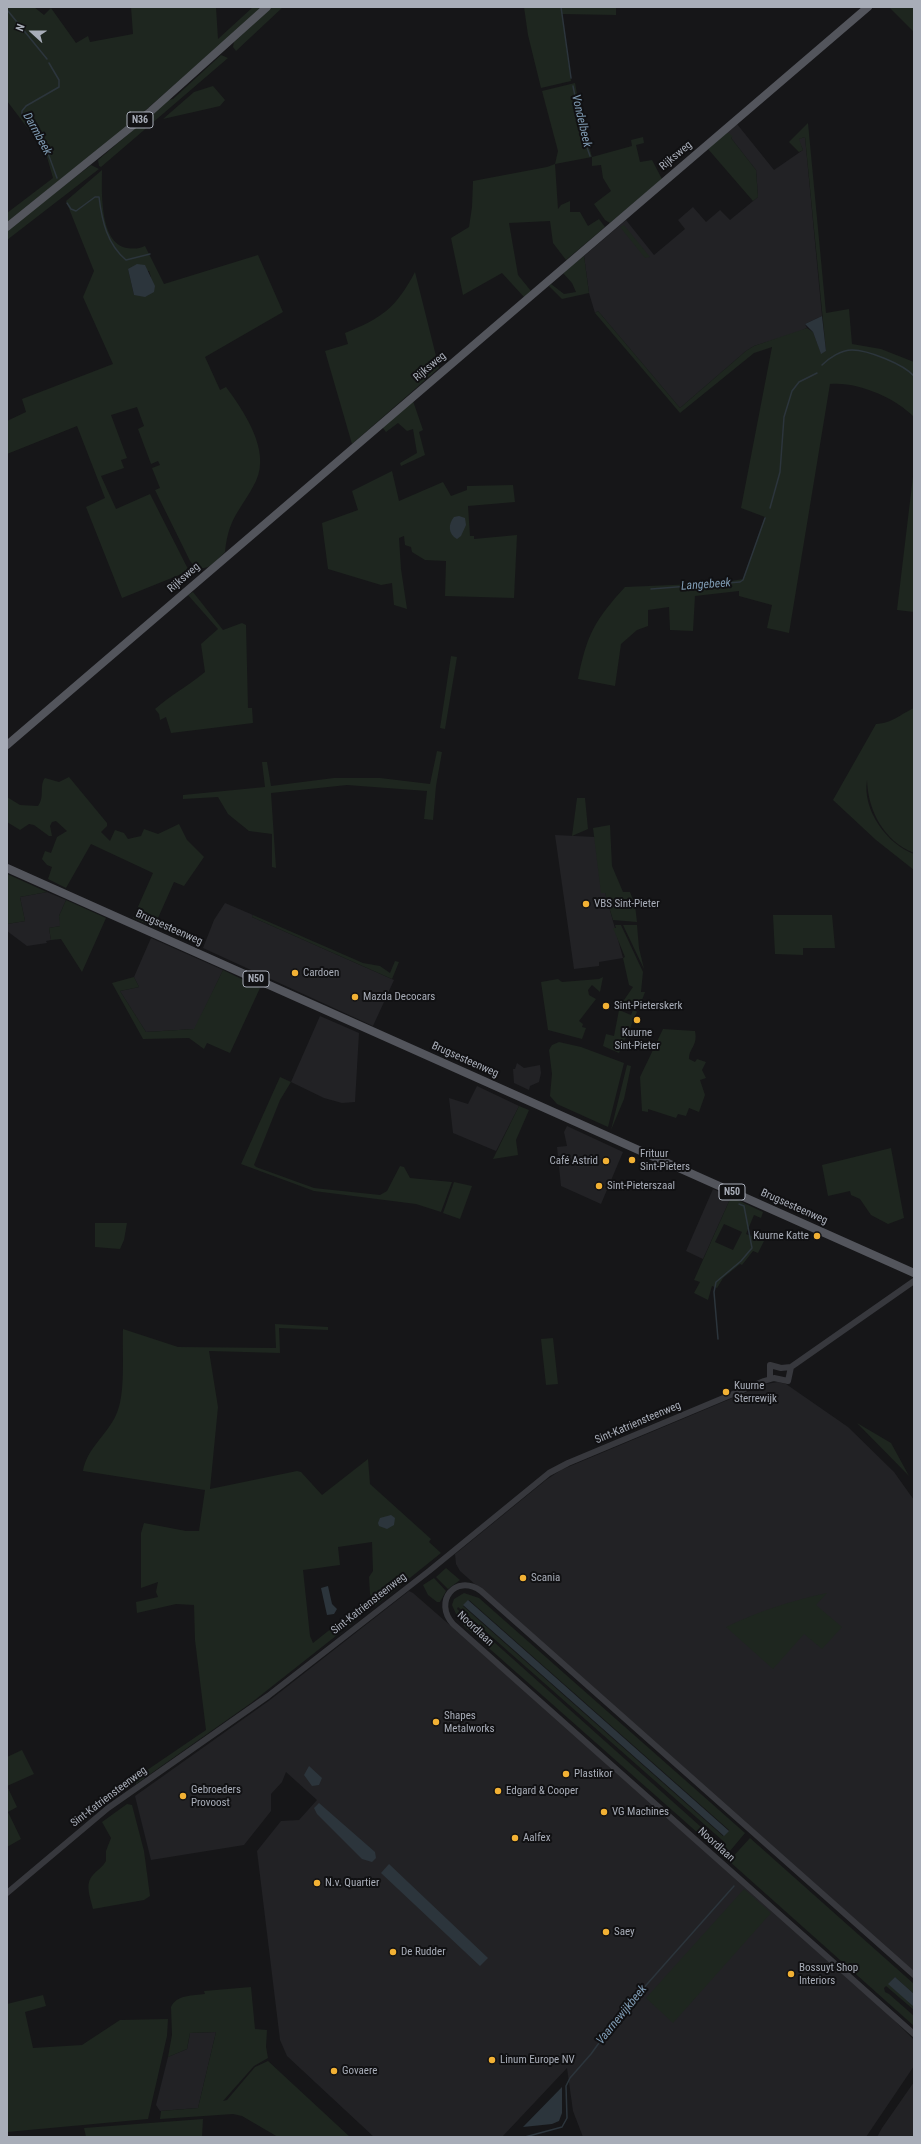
<!DOCTYPE html>
<html>
<head>
<meta charset="utf-8">
<style>
	body { margin:0 }
	#map { position:relative; width:921px; height:2144px; overflow:hidden; background:#161618; font-family:"Roboto Condensed",sans-serif }
	canvas { display:block }
	.frame { position:absolute; inset:0; border:8px solid #a8adb8; pointer-events:none }
	.north { position:absolute; left:12px; top:12px; width:40px; height:40px; -webkit-text-stroke:3px #111113; paint-order:stroke; rotate:291deg; font-size:11px; font-weight:700; line-height:16px; text-align:center; color:#a8adb8 }
	.north::after { content:''; display:block; margin:auto; width:14px; height:18px; background:#a8adb8; clip-path:polygon(50% 0,100% 100%,50% 72%,0 100%) }
</style>
</head>
<body>
<div id="map">
<canvas width="921" height="2144"></canvas>
<div class="frame"></div>
<div class="north">N</div>
</div>
<script>
const c = document.querySelector('canvas').getContext('2d');
c.lineJoin = 'round';
function fill(path, color) { c.fillStyle = color; c.fill(path, 'evenodd'); }
function stroke(path, color, width, dash) { c.strokeStyle = color; c.lineWidth = width; c.lineCap = dash ? 'butt' : 'round'; c.setLineDash(dash || []); c.stroke(path); }
function label(font, color, halo, rows, align = 'center') {
  c.font = font + ' "Roboto Condensed",sans-serif'; c.lineWidth = 4; c.setLineDash([]); c.textBaseline = 'middle'; c.strokeStyle = halo; c.fillStyle = color; for (const [text, x, y, turn = 0] of rows) {
    c.save(); c.translate(x, y); c.rotate((+turn || 0) * Math.PI / 180); c.textAlign = isNaN(turn) ? turn : align; if (halo) c.strokeText(text, 0, 0); c.fillText(text, 0, 0); c.restore();
  }
}
const built = new Path2D(`
	M 737,124 L 774,170 L 803,150 L 798,139 L 805,137 L 822,316 L 805,324 L 807,328 L 796,333 L 754,346 L 746,351 L 680,408 L 598,311 L 595,313 L 589,293 L 584,256 L 626,220 L 654,255 L 685,229 L 678,220 L 693,207 L 706,222 L 720,210 L 730,220 L 758,197 L 756,170 L 731,138 L 732,137 L 725,133 Z
	M 555,835 L 595,837 L 602,893 L 605,892 L 623,958 L 599,962 L 599,966 L 574,969 Z
	M 47,892 L 66,900 L 59,916 L 61,926 L 49,928 L 51,940 L 46,941 L 47,943 L 27,946 L 7,931 L 7,924 L 25,921 L 20,897 Z
	M 225,903 L 253,915 L 252,917 L 394,980 L 373,1026 L 203,948 L 214,920 Z
	M 151,938 L 223,970 L 195,1029 L 146,1032 L 120,991 L 139,987 L 134,977 Z
	M 320,1016 L 359,1033 L 355,1102 L 342,1103 L 324,1098 L 291,1082 Z
	M 517,1063 L 524,1068 L 540,1065 L 541,1073 L 539,1082 L 530,1086 L 529,1090 L 514,1083 L 513,1069 L 515,1069 Z
	M 477,1086 L 519,1106 L 496,1151 L 453,1133 L 449,1098 L 468,1104 Z
	M 567,1126 L 623,1152 L 601,1204 L 561,1186 L 557,1147 L 567,1146 L 564,1132 Z
	M 713,1189 L 731,1197 L 703,1259 L 686,1251 Z
	M 778,1382 L 786,1384 L 848,1427 L 894,1472 L 914,1500 L 914,1972 L 460,1571 L 456,1564 L 455,1554 L 459,1551 L 546,1480 L 561,1470 L 766,1384 Z
	M 409,1591 L 413,1593 L 578,1737 L 876,2002 L 914,2040 L 914,2066 L 866,2137 L 583,2137 L 573,2111 L 567,2068 L 502,2137 L 374,2137 L 287,2056 L 280,2040 L 257,1851 L 281,1821 L 299,1820 L 317,1800 L 286,1772 L 282,1782 L 271,1794 L 271,1811 L 244,1845 L 151,1860 L 135,1796 L 270,1700 Z
	M 216,2032 L 198,2108 L 160,2111 L 156,2105 L 168,2057 L 187,2049 L 190,2033 Z
	M 914,2082 L 914,2137 L 877,2137 L 882,2128 Z`);
const green = new Path2D(`
	M 7,7 L 34,7 L 44,15 L 51,8 L 76,43 L 88,36 L 90,42 L 133,34 L 131,7 L 216,7 L 218,39 L 253,7 L 263,7 L 123,130 L 7,222 L 7,213 L 53,178 L 47,157 L 42,147 L 7,101 Z
	M 272,7 L 283,7 L 236,51 L 233,47 L 234,42 Z
	M 524,7 L 616,7 L 616,15 L 562,14 L 571,81 L 541,88 L 528,35 Z
	M 889,7 L 914,7 L 914,32 Z
	M 221,55 L 228,58 L 101,167 L 99,166 L 98,160 L 168,100 L 173,99 Z
	M 575,83 L 582,122 L 592,157 L 632,146 L 631,140 L 643,137 L 644,143 L 636,145 L 640,162 L 652,160 L 662,179 L 610,223 L 605,220 L 594,204 L 611,191 L 603,178 L 601,165 L 592,166 L 592,157 L 555,164 L 558,209 L 561,205 L 570,201 L 570,212 L 580,212 L 588,226 L 599,219 L 605,227 L 566,260 L 553,243 L 550,221 L 509,223 L 518,275 L 531,291 L 524,297 L 502,273 L 463,295 L 451,238 L 469,227 L 472,207 L 473,181 L 547,167 L 555,164 L 558,151 L 542,91 Z
	M 213,86 L 225,100 L 220,106 L 163,119 L 194,92 Z
	M 808,123 L 826,313 L 849,309 L 852,344 L 881,349 L 914,362 L 914,417 C 896,398 857,381 830,384 L 789,633 L 767,628 L 772,605 L 739,596 L 739,591 L 695,596 L 693,631 L 670,630 L 669,607 L 648,610 L 648,626 L 637,630 L 621,644 L 615,686 L 578,679 C 587,634 595,620 625,587 L 719,583 L 743,579 L 765,517 L 741,508 L 772,347 L 754,353 L 680,413 L 595,313 L 598,311 L 680,408 L 746,351 L 754,346 L 807,328 L 813,332 L 821,353 L 826,351 L 805,137 L 799,139 L 803,150 L 799,152 L 789,142 Z
	M 725,133 L 729,133 L 733,137 L 731,138 L 756,170 L 758,197 L 753,201 L 708,149 Z
	M 91,165 L 99,169 L 7,240 L 7,230 Z
	M 102,170 C 102,191 99,243 127,248 C 135,249 138,249 145,246 L 164,284 L 258,255 L 283,312 L 205,357 L 220,390 L 226,387 C 243,410 271,450 256,481 C 241,511 229,515 225,552 C 217,560 209,571 196,568 L 190,561 L 155,490 L 160,488 L 152,468 L 160,465 L 158,461 L 151,464 L 138,429 L 144,426 L 137,407 L 111,415 L 127,458 L 121,460 L 124,468 L 101,476 L 116,509 L 150,494 L 189,571 L 122,598 L 86,507 L 105,498 L 77,426 L 7,454 L 7,421 L 26,412 L 22,399 L 113,364 L 83,297 L 94,271 L 66,201 ZM 128,269 L 149,271 L 151,277 L 134,295 Z
	M 624,225 L 650,257 L 645,258 L 620,227 Z
	M 584,256 L 589,293 L 562,299 L 549,286 L 551,284 L 564,294 L 576,292 L 572,283 L 563,273 Z
	M 415,272 L 439,368 L 352,444 L 325,351 L 348,344 L 345,333 C 382,318 396,308 415,272 Z
	M 413,401 L 423,430 L 419,432 L 425,455 L 401,466 L 400,463 L 417,453 L 413,429 L 407,431 L 398,423 L 386,432 L 382,427 Z
	M 914,468 L 914,612 L 897,610 Z
	M 392,471 L 399,501 L 443,482 L 451,496 L 467,490 L 467,486 L 513,485 L 515,502 L 468,506 L 470,536 L 474,536 L 474,539 L 517,535 L 514,598 L 445,596 L 446,561 L 425,560 L 412,552 L 411,547 L 405,545 L 404,536 L 399,538 L 401,569 L 407,609 L 394,605 L 392,583 L 381,585 L 328,569 L 322,523 L 358,510 L 352,491 Z
	M 193,592 L 223,630 L 242,623 L 246,625 L 248,708 L 252,708 L 253,723 L 171,733 L 166,717 L 160,720 L 159,714 L 155,709 C 171,695 188,686 205,672 L 201,644 L 218,629 L 188,595 Z
	M 451,656 L 457,657 L 445,729 L 440,728 Z
	M 914,708 L 914,853 C 884,841 868,811 867,780 C 862,810 887,844 914,854 L 914,870 L 876,840 L 833,800 L 876,724 C 893,723 899,715 914,708 Z
	M 437,751 L 442,752 L 436,786 L 433,820 L 424,819 L 427,791 L 347,785 L 271,793 L 276,868 L 272,867 L 272,834 L 249,831 L 228,814 L 218,797 L 183,799 L 183,795 L 265,787 L 262,762 L 267,762 L 271,786 L 334,778 L 380,778 L 430,784 Z
	M 69,777 L 107,823 L 107,826 L 101,832 L 110,841 L 115,830 L 124,833 L 128,839 L 141,836 L 144,829 L 158,834 L 179,824 L 187,840 L 204,857 L 184,886 L 174,882 L 154,927 L 133,918 L 153,873 L 91,844 L 66,888 L 48,879 L 52,867 L 47,865 L 42,859 L 45,851 L 51,853 L 57,837 L 67,831 L 56,821 L 52,822 L 50,826 L 52,836 L 49,836 L 34,825 L 29,824 L 20,830 L 7,822 L 7,797 L 20,805 L 38,806 C 45,797 39,785 45,778 L 59,782 Z
	M 577,798 L 585,798 L 588,829 L 572,836 Z
	M 610,825 L 612,866 L 623,892 L 630,892 L 635,905 L 637,922 L 613,920 L 605,893 L 601,893 L 593,828 Z
	M 7,874 L 47,892 L 20,897 L 25,921 L 7,924 Z
	M 66,900 L 106,918 L 82,972 L 61,939 L 51,940 L 49,928 L 60,926 L 59,916 Z
	M 253,915 L 363,963 L 380,966 L 390,973 L 395,961 L 399,962 L 392,979 L 252,917 Z
	M 773,915 L 832,915 L 835,948 L 803,948 L 803,955 L 775,954 Z
	M 615,925 L 621,925 L 643,972 L 641,992 L 645,992 L 639,1008 L 637,1007 L 636,1011 L 637,1012 L 619,1053 L 603,1046 L 606,1034 L 614,1036 L 619,1010 L 631,1015 L 634,1008 L 624,1004 L 622,1007 L 620,1006 L 633,987 L 629,985 L 623,958 L 625,957 L 613,928 L 616,928 Z
	M 623,925 L 637,925 L 639,948 L 644,969 Z
	M 223,970 L 260,988 L 230,1053 L 207,1043 L 204,1049 L 189,1038 L 143,1039 L 112,983 L 134,977 L 139,987 L 120,991 L 146,1032 L 194,1029 Z
	M 603,977 L 600,992 L 592,985 L 588,990 L 589,995 L 596,999 L 579,1021 L 583,1024 L 582,1027 L 586,1028 L 582,1039 L 548,1030 L 541,982 L 558,979 L 562,982 L 599,979 Z
	M 663,1029 L 695,1031 C 698,1046 689,1048 689,1059 L 695,1062 L 697,1059 L 706,1062 L 702,1070 L 706,1078 L 700,1080 L 705,1095 L 699,1112 L 689,1108 L 686,1116 L 678,1114 L 676,1118 L 648,1109 L 648,1112 L 642,1111 L 640,1077 Z
	M 559,1042 L 581,1047 L 624,1063 L 608,1127 L 557,1104 L 550,1096 L 552,1074 L 549,1050 L 552,1045 Z
	M 627,1065 L 631,1066 L 624,1099 L 611,1130 Z
	M 280,1077 L 291,1082 L 280,1100 L 254,1165 L 256,1167 L 314,1188 L 380,1195 L 387,1191 L 400,1166 L 404,1167 L 410,1178 L 452,1182 L 441,1212 L 416,1204 L 314,1191 L 241,1164 Z
	M 519,1106 L 529,1110 L 516,1140 L 518,1155 L 493,1159 Z
	M 891,1148 L 904,1218 L 888,1224 L 871,1215 L 860,1199 L 851,1195 L 850,1191 L 828,1196 L 822,1165 Z
	M 454,1182 L 472,1186 L 460,1219 L 443,1213 Z
	M 731,1197 L 763,1212 L 761,1218 L 754,1215 L 746,1234 L 764,1241 L 758,1253 L 753,1251 L 742,1265 L 740,1264 L 723,1278 L 717,1288 L 712,1286 L 708,1300 L 694,1293 L 700,1282 L 694,1280 ZM 724,1224 L 742,1232 L 733,1250 L 715,1242 Z
	M 95,1223 L 127,1223 L 124,1240 L 120,1249 L 95,1247 Z
	M 275,1324 L 328,1327 L 328,1330 L 279,1328 L 280,1353 L 209,1351 L 218,1407 L 210,1489 L 297,1471 L 301,1472 L 322,1495 L 368,1459 L 370,1484 L 431,1539 L 429,1542 L 441,1553 L 375,1606 L 370,1594 L 369,1577 L 373,1571 L 372,1542 L 338,1547 L 340,1565 L 303,1570 L 310,1636 L 313,1643 L 366,1601 L 370,1609 L 251,1703 L 136,1784 L 134,1779 L 206,1730 L 195,1640 L 194,1605 L 176,1604 L 137,1613 L 136,1602 L 158,1597 L 156,1592 L 158,1582 L 141,1588 L 141,1533 L 144,1523 L 186,1531 L 199,1531 L 205,1490 L 83,1471 C 87,1448 107,1435 116,1415 C 126,1395 122,1352 123,1329 L 178,1347 L 276,1348 Z
	M 553,1338 L 558,1384 L 546,1385 L 541,1339 Z
	M 857,1423 L 891,1443 L 909,1476 Z
	M 446,1568 L 460,1580 L 448,1589 L 436,1577 Z
	M 434,1578 L 446,1591 L 440,1602 L 437,1602 L 428,1595 L 423,1585 Z
	M 464,1593 L 479,1598 L 745,1833 L 725,1857 L 465,1627 L 457,1616 L 452,1605 L 454,1599 ZM 469,1600 L 729,1830 L 723,1836 L 463,1606 ZM 458,1607 L 722,1840 L 725,1843 L 724,1845 L 719,1843 L 457,1609 Z
	M 827,1593 L 816,1605 L 842,1627 L 822,1649 L 804,1634 L 773,1669 L 726,1627 C 760,1611 790,1601 827,1593 Z
	M 22,1750 L 34,1774 L 7,1786 L 17,1807 L 8,1812 L 21,1839 L 7,1847 L 7,1757 Z
	M 127,1804 L 132,1805 L 144,1851 L 150,1896 L 144,1900 L 93,1909 C 91,1899 84,1884 93,1875 C 97,1870 103,1867 106,1861 L 106,1851 L 111,1838 L 102,1822 Z
	M 750,1838 L 914,1984 L 914,1994 L 895,1977 L 889,1984 L 914,2007 L 914,2010 L 886,1986 L 884,1988 L 885,1992 L 889,1994 L 914,2016 L 914,2026 L 729,1861 Z
	M 744,1889 L 771,1913 L 673,2023 L 646,1998 Z
	M 251,1987 L 255,2029 L 267,2030 L 266,2047 L 268,2058 L 254,2066 L 223,2101 L 227,2100 L 255,2067 L 268,2061 L 350,2137 L 278,2137 L 242,2116 L 233,2114 L 160,2119 L 161,2111 L 198,2108 L 216,2032 L 190,2033 L 187,2049 L 168,2057 L 172,2035 L 171,2007 C 177,1994 193,1996 205,1994 L 204,1991 Z
	M 43,1995 L 46,2006 L 25,2012 L 33,2048 L 82,2045 L 120,2020 L 168,2019 L 167,2036 L 148,2119 L 7,2132 L 7,2004 Z
	M 203,2119 L 202,2137 L 86,2137 L 84,2128 Z`);
const water = new Path2D(`
	M 137,264 L 145,265 L 155,286 L 154,292 L 145,297 L 134,295 L 128,269 Z
	M 822,316 L 826,351 L 821,354 L 813,332 L 805,324 Z
	M 459,516 L 465,518 L 466,525 L 461,536 L 457,539 C 448,534 448,524 454,517 Z
	M 391,1515 L 395,1518 L 394,1525 L 387,1529 L 379,1526 L 378,1523 L 380,1518 Z
	M 328,1586 L 332,1604 L 337,1609 L 334,1614 L 327,1615 L 321,1588 Z
	M 468,1600 L 729,1831 L 724,1836 L 463,1605 Z
	M 309,1766 L 322,1778 L 319,1785 L 312,1786 L 304,1775 Z
	M 319,1803 L 375,1852 L 376,1858 L 372,1862 L 362,1859 L 317,1814 L 314,1808 Z
	M 389,1864 L 488,1958 L 480,1966 L 381,1873 Z
	M 895,1977 L 914,1994 L 914,2007 L 888,1984 Z
	M 562,2087 L 562,2113 L 559,2121 L 552,2124 L 523,2127 Z`);
const stream = new Path2D(`
	M 561,7 L 571,78
	M 8,11 L 47,59
	M 49,63 L 59,80 L 59,87 L 26,106 L 22,111 L 22,115 L 45,145 L 57,178
	M 573,86 L 583,136 L 590,156
	M 67,203 L 71,209 L 76,211 L 95,197 L 99,197 C 102,221 107,244 126,260 L 150,254
	M 822,365 C 829,358 841,350 852,350 C 868,350 903,364 914,376
	M 770,508 L 780,472 L 784,417 L 792,391 L 799,382 L 817,373
	M 651,589 L 740,582 L 743,580 L 765,518
	M 718,1339 L 714,1292 L 716,1282 L 741,1261 L 752,1248 L 744,1206 L 739,1204
	M 525,2137 L 562,2127 L 567,2118 L 566,2086 L 570,2078 L 591,2054 L 617,2018 L 734,1886`);
const minor = new Path2D(`
	M 770,1379 L 770,1365 L 781,1368 L 791,1367 L 914,1281
	M 7,1893 L 108,1808 L 268,1696 L 429,1571 L 549,1473 L 568,1463 L 764,1381 L 774,1378 L 788,1381 L 791,1367
	M 914,1975 L 481,1591 C 455,1573 433,1602 453,1624 L 914,2034`);
const major = new Path2D(`
	M 7,227 L 151,111 L 267,7
	M 7,745 L 868,7
	M 7,868 L 914,1273`);
const markers = [
	[586,904,4,"#f2b134"],
	[295,973,4,"#f2b134"],
	[355,997,4,"#f2b134"],
	[606,1006,4,"#f2b134"],
	[637,1020,4,"#f2b134"],
	[632,1160,4,"#f2b134"],
	[606,1161,4,"#f2b134"],
	[599,1186,4,"#f2b134"],
	[817,1236,4,"#f2b134"],
	[726,1392,4,"#f2b134"],
	[523,1578,4,"#f2b134"],
	[436,1722,4,"#f2b134"],
	[566,1774,4,"#f2b134"],
	[498,1791,4,"#f2b134"],
	[183,1796,4,"#f2b134"],
	[604,1812,4,"#f2b134"],
	[515,1838,4,"#f2b134"],
	[317,1883,4,"#f2b134"],
	[606,1932,4,"#f2b134"],
	[393,1952,4,"#f2b134"],
	[791,1974,4,"#f2b134"],
	[492,2060,4,"#f2b134"],
	[334,2071,4,"#f2b134"]
];
const shields = [
	[140,120,26],
	[256,979,26],
	[732,1192,26]
];
const shieldNames = [
	["N36",140,120],
	["N50",256,979],
	["N50",732,1192]
];
const streetNames = [
	["Rijksweg",676,156,-40],
	["Rijksweg",430,367,-40],
	["Rijksweg",184,578,-41],
	["Brugsesteenweg",169,928,24],
	["Brugsesteenweg",465,1060,24],
	["Brugsesteenweg",794,1207,24],
	["Sint-Katriensteenweg",638,1423,-23],
	["Sint-Katriensteenweg",369,1604,-38],
	["Noordlaan",475,1629,43],
	["Sint-Katriensteenweg",109,1797,-37],
	["Noordlaan",716,1845,42]
];
const poiNames = [
	["VBS Sint-Pieter",594,904],
	["Cardoen",303,973],
	["Mazda Decocars",363,997],
	["Sint-Pieterskerk",614,1006],
	["Kuurne",637,1033,"center"],
	["Sint-Pieter",637,1046,"center"],
	["Frituur",640,1154],
	["Sint-Pieters",640,1167],
	["Café Astrid",598,1161,"right"],
	["Sint-Pieterszaal",607,1186],
	["Kuurne Katte",809,1236,"right"],
	["Kuurne",734,1386],
	["Sterrewijk",734,1399],
	["Scania",531,1578],
	["Shapes",444,1716],
	["Metalworks",444,1729],
	["Plastikor",574,1774],
	["Gebroeders",191,1790],
	["Provoost",191,1803],
	["Edgard & Cooper",506,1791],
	["VG Machines",612,1812],
	["Aalfex",523,1838],
	["N.v. Quartier",325,1883],
	["Saey",614,1932],
	["De Rudder",401,1952],
	["Bossuyt Shop",799,1968],
	["Interiors",799,1981],
	["Linum Europe NV",500,2060],
	["Govaere",342,2071]
];
const waterNames = [
	["Vondelbeek",581,121,77],
	["Darmbeek",37,134,61],
	["Langebeek",706,585,-4],
	["Vaarnewijkbeek",622,2015,-51]
];
fill(built, '#222225');
fill(green, '#1e261f');
fill(water, '#2c353c');
stroke(stream, '#2c353c', 1.5);
stroke(minor, '#37383d', 6);
stroke(major, '#53555c', 8);
for (const [x, y, r, color] of markers) { const dot = new Path2D(); dot.arc(x, y, r, 0, 2 * Math.PI); c.fillStyle = color; c.fill(dot); stroke(dot, '#111113', 1.5); }
for (const [x, y, w] of shields) { const box = new Path2D(); box.roundRect(x - w / 2, y - 8, w, 16, 3); c.fillStyle = '#111113'; c.fill(box); stroke(box, '#a8adb8', 1); }
label('bold 10px', '#a8adb8', null, shieldNames);
label('11px', '#a8adb8', '#111113', streetNames);
label('11px', '#a8adb8', '#111113', poiNames, 'left');
label('italic 12px', '#7f9bb3', '#111113', waterNames);
</script>
</body>
</html>
